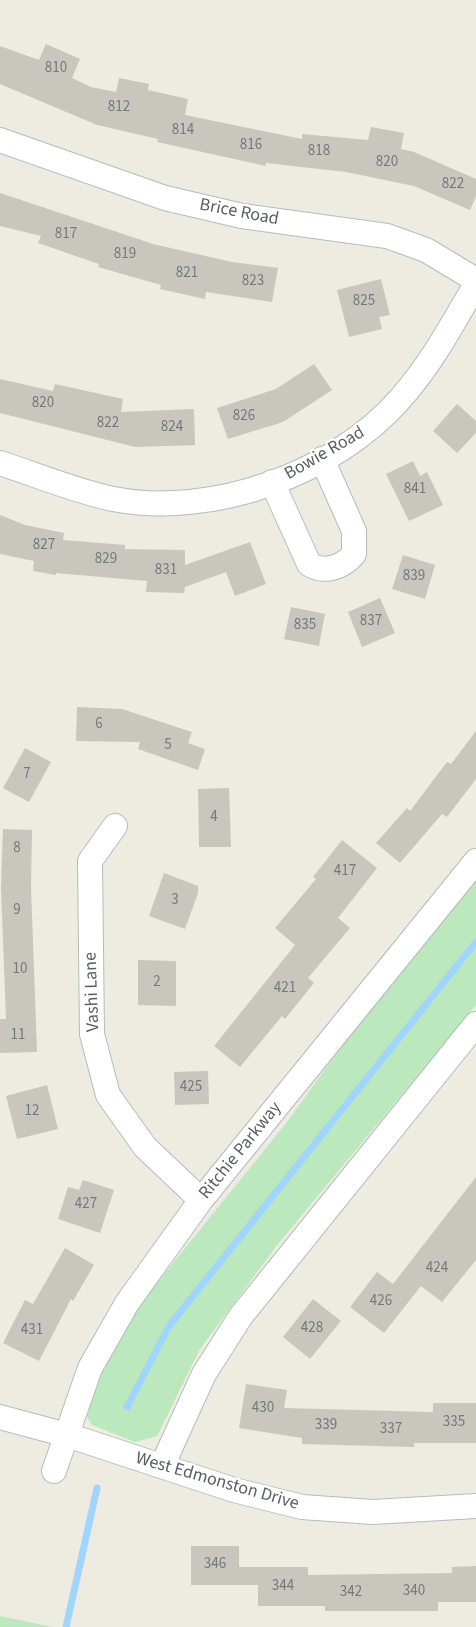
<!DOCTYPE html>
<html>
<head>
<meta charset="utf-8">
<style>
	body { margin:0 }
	canvas { display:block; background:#eeebe1 }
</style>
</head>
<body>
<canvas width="476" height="1627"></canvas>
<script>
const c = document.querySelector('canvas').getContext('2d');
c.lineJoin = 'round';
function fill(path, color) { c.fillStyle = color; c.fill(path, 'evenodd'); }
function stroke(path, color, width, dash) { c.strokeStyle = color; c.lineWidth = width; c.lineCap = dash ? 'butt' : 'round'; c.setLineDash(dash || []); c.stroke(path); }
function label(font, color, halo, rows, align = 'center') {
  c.font = font + ' "Source Sans 3",sans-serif'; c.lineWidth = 4.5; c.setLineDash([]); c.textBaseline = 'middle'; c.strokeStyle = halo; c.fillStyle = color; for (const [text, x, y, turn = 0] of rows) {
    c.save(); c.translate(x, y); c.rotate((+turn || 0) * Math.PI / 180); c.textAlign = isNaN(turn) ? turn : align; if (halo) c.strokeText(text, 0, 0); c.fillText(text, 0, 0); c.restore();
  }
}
const green = new Path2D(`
	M 476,874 L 476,1005 L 278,1244 L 200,1349 L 157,1436 L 135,1442 L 92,1425 L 86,1415 L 87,1400 L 139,1305 L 287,1122 L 400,965 Z
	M 0,1616 L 53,1627 L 0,1627 Z`);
const stream = new Path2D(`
	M 127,1407 L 169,1326 L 476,942
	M 66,1627 L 97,1488`);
const building = new Path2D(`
	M 46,44 L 80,59 L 72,78 L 91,87 L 116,92 L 119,78 L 149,84 L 148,90 L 188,99 L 185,115 L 302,139 L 302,134 L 368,140 L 371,127 L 404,133 L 401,149 L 414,152 L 476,179 L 476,196 L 470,210 L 414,186 L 346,172 L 266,163 L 266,166 L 157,142 L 158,139 L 97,125 L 0,84 L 0,46 L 39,60 Z
	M 0,193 L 153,244 L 232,262 L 278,268 L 272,302 L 206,292 L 205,299 L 160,289 L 161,285 L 98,267 L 99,264 L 38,243 L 41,236 L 0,226 Z
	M 381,279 L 390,315 L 379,317 L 382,329 L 349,337 L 337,290 Z
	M 314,364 L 332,390 L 283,422 L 228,439 L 217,408 L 276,389 Z
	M 0,379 L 53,391 L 55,384 L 123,399 L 121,412 L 194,409 L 195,445 L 135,447 L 0,413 Z
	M 457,404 L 476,421 L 476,433 L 457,453 L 433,431 Z
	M 413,461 L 420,476 L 427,472 L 443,505 L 409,521 L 386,474 Z
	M 0,515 L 25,525 L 64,533 L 63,540 L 125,545 L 125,549 L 185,550 L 185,565 L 250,542 L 266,584 L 235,596 L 226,572 L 185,587 L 184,593 L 146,592 L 147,581 L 56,573 L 56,575 L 33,571 L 34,561 L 0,554 Z
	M 403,555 L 435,565 L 425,599 L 392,589 Z
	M 380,598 L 395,633 L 362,647 L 348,612 Z
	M 291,607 L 325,614 L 319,646 L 284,639 Z
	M 77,707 L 122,709 L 192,732 L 188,743 L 205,749 L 198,770 L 138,749 L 140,742 L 76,741 Z
	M 476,731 L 476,779 L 447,817 L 442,814 L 400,863 L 376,843 L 407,808 L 410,811 L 447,762 L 451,764 Z
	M 25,748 L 51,762 L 29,802 L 3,788 Z
	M 229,788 L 231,847 L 199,847 L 198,789 Z
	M 3,829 L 32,830 L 31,887 L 37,1052 L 0,1053 L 0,1019 L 6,1019 L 1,888 Z
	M 342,840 L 377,868 L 338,918 L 350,928 L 308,978 L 314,983 L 285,1019 L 282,1016 L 240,1067 L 214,1046 L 295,945 L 275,928 L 316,879 L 313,877 Z
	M 164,873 L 198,886 L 198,893 L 185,929 L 149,916 Z
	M 138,960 L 176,961 L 176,1006 L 138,1005 Z
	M 208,1071 L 209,1104 L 175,1105 L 174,1072 Z
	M 47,1085 L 58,1129 L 17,1139 L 6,1096 Z
	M 476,1177 L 476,1260 L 442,1302 L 421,1286 L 384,1333 L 350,1307 L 377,1272 L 393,1284 Z
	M 83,1180 L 114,1190 L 100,1233 L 58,1219 L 68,1187 L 79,1190 Z
	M 65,1248 L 94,1265 L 73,1301 L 71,1299 L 39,1361 L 3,1343 L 25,1300 L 33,1304 Z
	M 313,1299 L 341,1321 L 310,1359 L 283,1337 Z
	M 246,1384 L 287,1390 L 284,1408 L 433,1412 L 433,1403 L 476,1403 L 476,1443 L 414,1443 L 414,1447 L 302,1444 L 302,1438 L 239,1428 Z
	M 191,1546 L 239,1546 L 239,1567 L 308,1567 L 308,1575 L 452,1573 L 452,1567 L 476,1566 L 476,1602 L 438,1602 L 438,1611 L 325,1611 L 325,1606 L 258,1606 L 258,1585 L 191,1585 Z`);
const minor = new Path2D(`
	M 0,140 L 165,198 L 242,216 L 387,236 L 426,250 L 476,280
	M 0,463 C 37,475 75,491 113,499 C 212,518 335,474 401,398 C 432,363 453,323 476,284
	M 272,482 L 309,564 C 324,574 343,567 354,554 L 354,531 L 322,459
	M 115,826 L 90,861 L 92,1034 L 108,1095 L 145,1147 L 201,1200
	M 0,1417 L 67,1435 L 234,1490 L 302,1507 L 373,1512 L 476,1506
	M 162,1466 L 204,1374 L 241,1316 L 476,1024
	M 54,1471 L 90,1368 L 127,1303 L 201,1200 L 476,861`);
const numberNames = [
	["810",56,69],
	["812",119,108],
	["814",183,131],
	["816",251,146],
	["818",319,152],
	["820",387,163],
	["822",453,185],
	["817",66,235],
	["819",125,255],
	["821",187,274],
	["823",253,282],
	["825",364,302],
	["820",43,404],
	["826",244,417],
	["822",108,424],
	["824",172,428],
	["841",415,490],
	["827",44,546],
	["829",106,560],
	["831",166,571],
	["839",414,577],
	["837",371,622],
	["835",305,626],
	["6",99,725],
	["5",168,746],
	["7",27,775],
	["4",214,818],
	["8",17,849],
	["417",345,872],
	["3",175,901],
	["9",17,911],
	["10",20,970],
	["2",157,983],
	["421",285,989],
	["11",18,1036],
	["425",191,1088],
	["12",32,1112],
	["427",86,1205],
	["424",437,1269],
	["426",381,1302],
	["428",312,1329],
	["431",32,1331],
	["430",263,1409],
	["335",454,1423],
	["339",326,1426],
	["337",391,1430],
	["346",215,1565],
	["344",283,1587],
	["340",414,1592],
	["342",351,1593]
];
const streetNames = [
	["Brice Road",239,213,11],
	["Bowie Road",325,454,-30],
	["Vashi Lane",93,992,-92],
	["Ritchie Parkway",241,1151,-51],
	["West Edmonston Drive",217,1482,16]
];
fill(green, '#bbe8bc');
stroke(stream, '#a0d5ff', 7);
fill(building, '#c9c6be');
stroke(minor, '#b7babf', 26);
stroke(minor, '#fff', 24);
label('15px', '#76787a', null, numberNames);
label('18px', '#5a5e64', '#fff', streetNames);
</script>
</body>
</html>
